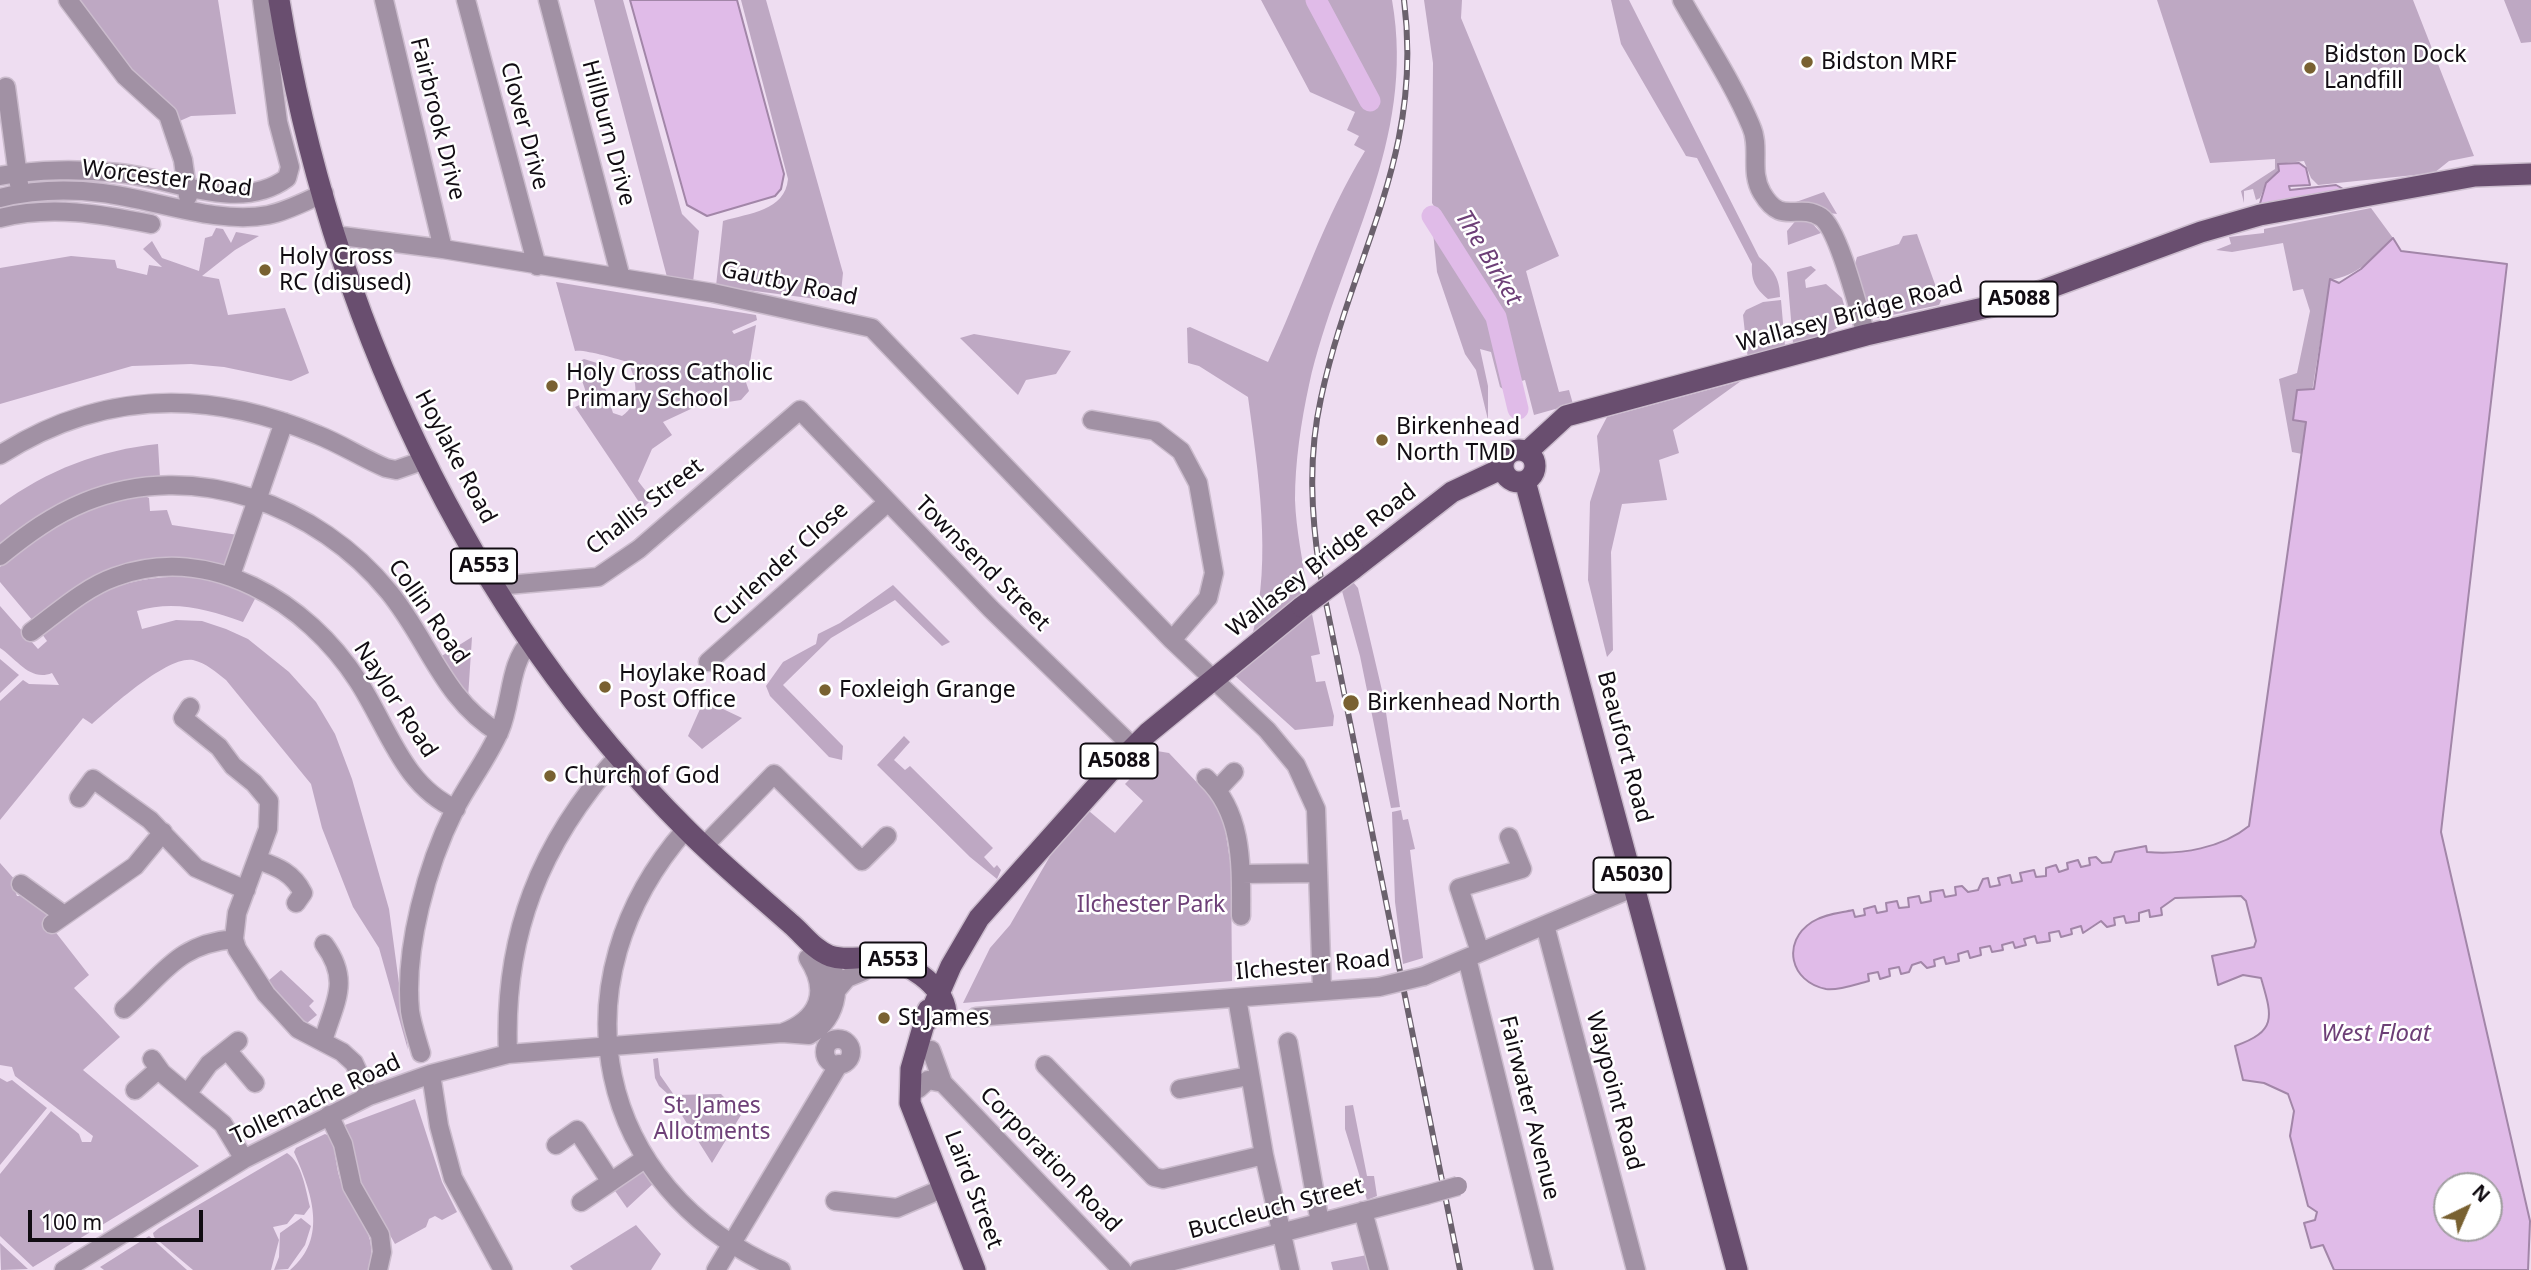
<!DOCTYPE html>
<html>
<head>
<meta charset="utf-8">
<style>
	body { margin:0 }
	#map { position:relative; width:2531px; height:1270px; overflow:hidden; background:#eeddf1; font-family:"Noto Sans",sans-serif }
	canvas { display:block }
	.north { position:absolute; left:2433px; top:1172px; width:70px; height:70px; box-sizing:border-box; background:#fff; border:2px solid #a09ea0; border-radius:50%; rotate:44deg; font-size:19px; font-weight:700; line-height:28px; text-align:center; color:#110c12 }
	.north::after { content:''; display:block; margin:auto; width:24px; height:32px; background:#796131; clip-path:polygon(50% 0,100% 100%,50% 72%,0 100%) }
	.scale { position:absolute; left:28px; top:1210px; width:175px; height:32px; box-sizing:border-box; border:4px solid #110c12; border-top:0; padding-left:9px; font-size:21px; line-height:24px; white-space:nowrap; color:#110c12; -webkit-text-stroke:5px #fff; paint-order:stroke }
</style>
</head>
<body>
<div id="map">
<canvas width="2531" height="1270"></canvas>
<div class="north">N</div>
<div class="scale">100 m</div>
</div>
<script>
const c = document.querySelector('canvas').getContext('2d');
c.lineJoin = 'round';
function fill(path, color) { c.fillStyle = color; c.fill(path, 'evenodd'); }
function stroke(path, color, width, dash) { c.strokeStyle = color; c.lineWidth = width; c.lineCap = dash ? 'butt' : 'round'; c.setLineDash(dash || []); c.stroke(path); }
function label(font, color, halo, rows, align = 'center') {
  c.font = font + ' "Noto Sans",sans-serif'; c.lineWidth = 5; c.setLineDash([]); c.textBaseline = 'middle'; c.strokeStyle = halo; c.fillStyle = color; for (const [text, x, y, turn = 0] of rows) {
    c.save(); c.translate(x, y); c.rotate((+turn || 0) * Math.PI / 180); c.textAlign = isNaN(turn) ? turn : align; if (halo) c.strokeText(text, 0, 0); c.fillText(text, 0, 0); c.restore();
  }
}
const green = new Path2D(`
	M 68,0 L 218,0 L 236,114 L 191,116 L 173,124 Z
	M 594,0 L 623,0 L 682,214 L 699,231 L 693,282 L 667,277 Z
	M 741,0 L 766,0 L 843,273 L 840,302 L 716,286 L 723,221 C 749,213 785,211 788,179 Z
	M 1261,0 L 1309,0 L 1367,102 L 1377,96 L 1324,0 L 1392,0 C 1417,142 1339,253 1309,385 C 1301,422 1295,462 1295,500 C 1296,530 1303,561 1307,590 L 1253,632 C 1272,559 1258,471 1248,397 L 1199,366 L 1188,363 L 1187,328 L 1190,327 L 1268,362 C 1301,292 1324,217 1365,151 L 1354,145 L 1359,136 L 1347,130 L 1355,112 L 1310,92 Z
	M 1424,0 L 1462,0 L 1461,18 L 1559,256 L 1526,271 L 1559,392 L 1569,390 L 1573,404 L 1534,415 L 1525,380 L 1518,382 L 1499,312 L 1432,203 L 1433,63 Z
	M 1611,0 L 1629,0 L 1759,257 C 1773,269 1780,278 1780,297 L 1768,299 C 1755,288 1751,280 1752,264 L 1697,158 L 1686,156 L 1621,44 Z
	M 2157,0 L 2413,0 L 2474,156 L 2449,161 L 2434,173 L 2318,185 L 2311,178 L 2304,161 L 2278,164 L 2279,171 L 2266,183 L 2260,198 L 2256,200 L 2253,189 L 2244,191 L 2244,203 L 2241,191 L 2275,169 L 2275,159 L 2210,163 Z
	M 2504,0 L 2531,0 L 2531,42 L 2521,43 Z
	M 1824,192 L 1837,214 L 1782,207 Z
	M 2371,208 L 2393,238 C 2372,258 2358,276 2330,280 L 2302,454 L 2292,452 L 2279,379 L 2297,373 L 2310,311 L 2303,289 L 2293,291 L 2283,243 L 2232,252 L 2216,250 L 2231,244 L 2229,237 L 2264,233 L 2264,229 Z
	M 1798,218 L 1809,220 L 1821,233 L 1788,245 L 1787,231 Z
	M 216,228 L 223,229 L 231,243 L 236,232 L 259,236 L 235,250 L 202,276 L 219,279 L 228,315 L 285,308 L 309,373 L 291,381 L 224,367 L 191,364 L 132,366 L 0,404 L 0,268 L 71,256 L 115,260 L 117,268 L 147,275 L 149,265 L 162,267 L 143,249 L 152,241 L 162,258 L 199,271 L 205,238 L 212,236 Z
	M 1433,232 L 1493,329 L 1509,393 L 1500,387 L 1491,352 L 1480,349 L 1488,386 L 1488,420 L 1476,370 L 1465,354 L 1437,272 Z
	M 1917,234 L 1941,301 L 1939,305 L 1878,318 L 1869,313 L 1854,267 L 1857,257 L 1899,244 L 1903,236 Z
	M 1811,266 L 1816,270 L 1805,280 L 1806,288 L 1826,284 L 1842,298 L 1848,318 C 1835,334 1813,339 1793,343 L 1787,272 Z
	M 556,282 L 756,315 L 757,320 L 732,331 L 734,334 L 756,325 L 749,368 L 744,364 L 740,365 L 749,391 L 741,400 L 695,407 L 663,422 L 672,435 L 652,449 L 638,481 L 652,499 L 643,508 L 575,407 L 589,401 L 576,363 L 584,359 L 597,363 L 613,413 L 622,416 C 641,403 637,381 628,362 C 617,359 584,349 575,351 Z
	M 1781,300 L 1785,346 L 1748,360 L 1743,315 L 1746,310 L 1763,302 Z
	M 974,334 L 1071,351 L 1056,374 L 1026,380 L 1018,395 L 960,338 Z
	M 1741,381 L 1673,430 L 1679,453 L 1659,460 L 1667,500 L 1622,504 L 1611,552 L 1613,650 L 1607,657 L 1588,580 L 1590,502 L 1600,471 L 1597,436 L 1607,417 Z
	M 158,444 L 160,478 L 0,547 L 0,505 C 47,470 100,450 158,444 Z
	M 145,496 L 149,498 L 150,511 L 167,510 L 172,525 L 238,535 L 228,562 L 224,565 L 163,561 L 33,621 L 0,582 L 0,567 C 49,530 83,504 145,496 Z
	M 188,576 L 207,578 L 257,595 L 243,622 C 207,609 174,600 137,611 L 142,629 L 176,620 L 202,621 L 226,629 L 248,639 L 289,672 L 316,702 L 335,734 L 352,779 L 389,909 L 408,1050 L 379,948 L 353,907 L 322,828 L 311,784 L 226,680 C 216,672 206,663 193,660 C 168,655 111,707 92,724 L 83,718 L 0,820 L 0,701 L 23,680 L 29,684 L 59,685 L 52,673 C 30,682 17,659 0,648 L 0,606 L 38,649 L 47,641 L 42,634 C 101,592 114,578 188,576 Z
	M 1353,582 L 1358,588 L 1384,699 L 1400,807 L 1391,808 L 1360,656 L 1342,591 Z
	M 893,585 L 950,642 L 942,646 L 895,600 L 831,638 L 783,685 L 843,746 L 842,760 L 829,757 L 770,696 L 766,686 L 783,662 L 816,644 L 818,634 L 840,623 Z
	M 1310,604 L 1320,654 L 1311,656 L 1316,682 L 1325,681 L 1334,716 L 1333,726 L 1295,730 L 1233,674 Z
	M 472,637 L 468,698 L 440,657 Z
	M 0,659 L 19,675 L 0,693 Z
	M 704,700 L 742,718 L 702,749 L 688,736 Z
	M 904,736 L 910,742 L 894,760 L 905,770 L 910,766 L 993,848 L 984,857 L 994,868 L 997,865 L 1001,870 L 997,879 L 970,857 L 877,765 Z
	M 1157,751 L 1169,753 L 1222,809 L 1231,867 L 1232,981 L 963,1003 L 990,948 L 1010,925 L 1053,851 L 1089,811 L 1115,833 L 1143,801 L 1125,784 Z
	M 1401,810 L 1403,820 L 1408,819 L 1415,849 L 1410,850 L 1423,958 L 1403,964 L 1395,902 L 1392,812 Z
	M 0,863 L 16,881 L 13,886 L 17,896 L 32,896 L 51,909 L 50,925 L 89,975 L 74,988 L 120,1037 L 83,1070 L 199,1166 L 33,1267 L 0,1236 L 0,1174 L 51,1111 L 79,1134 L 82,1142 L 91,1142 L 93,1136 L 15,1076 L 12,1067 L 0,1065 Z
	M 281,970 L 314,1001 L 309,1006 L 317,1015 L 307,1023 L 302,1019 L 268,981 Z
	M 658,1058 L 660,1075 L 674,1095 L 721,1094 L 741,1115 L 712,1163 L 669,1095 L 659,1086 L 655,1078 L 653,1059 Z
	M 0,1078 L 7,1082 L 12,1080 L 47,1108 L 0,1165 Z
	M 415,1099 L 442,1182 L 457,1212 L 442,1220 L 435,1216 L 429,1219 L 426,1227 L 395,1244 L 357,1176 L 354,1150 L 345,1125 Z
	M 1353,1105 L 1367,1176 L 1374,1176 L 1377,1196 L 1367,1200 L 1345,1129 L 1345,1106 Z
	M 325,1134 L 330,1136 C 337,1152 335,1169 342,1184 C 354,1216 381,1234 368,1270 L 290,1270 C 329,1238 311,1191 294,1152 L 296,1148 Z
	M 287,1153 C 302,1162 306,1191 310,1207 L 304,1215 L 295,1214 L 287,1224 L 273,1227 L 279,1240 L 271,1270 L 193,1270 L 154,1237 L 153,1233 L 159,1228 Z
	M 643,1170 L 655,1182 L 627,1208 L 613,1188 Z
	M 301,1218 L 311,1226 L 305,1245 L 288,1269 L 274,1270 L 279,1257 L 280,1233 Z
	M 636,1225 L 661,1254 L 651,1270 L 573,1270 L 570,1266 Z
	M 149,1236 L 187,1270 L 104,1270 L 100,1267 Z
	M 0,1243 L 28,1269 L 1,1270 Z
	M 1367,1255 L 1371,1270 L 1333,1270 L 1331,1262 Z`);
const water = new Path2D(`
	M 630,0 L 737,0 L 784,174 L 781,189 L 775,196 L 707,216 L 687,205 Z
	M 2299,163 L 2306,168 L 2310,185 L 2289,186 L 2290,190 L 2336,185 L 2345,190 L 2259,207 L 2266,183 L 2279,171 L 2278,164 Z
	M 2393,238 L 2401,251 L 2507,264 L 2441,832 L 2530,1221 L 2528,1270 L 2334,1270 L 2323,1245 L 2311,1248 L 2304,1223 L 2315,1220 L 2317,1212 L 2308,1206 L 2290,1136 L 2294,1111 L 2288,1094 L 2264,1083 L 2243,1080 L 2235,1046 C 2278,1031 2272,1016 2261,978 L 2243,975 L 2218,985 L 2212,956 L 2254,947 L 2256,941 L 2246,901 L 2241,896 L 2175,898 L 2161,908 L 2162,915 L 2150,917 L 2149,910 L 2139,913 L 2139,921 L 2126,923 L 2124,916 L 2114,918 L 2115,925 L 2107,927 L 2101,921 L 2083,933 L 2081,926 L 2071,929 L 2072,934 L 2061,937 L 2059,931 L 2049,933 L 2050,941 L 2037,943 L 2035,936 L 2024,939 L 2026,945 L 2015,948 L 2013,942 L 2002,945 L 2003,950 L 1992,952 L 1990,946 L 1980,948 L 1981,955 L 1970,958 L 1968,951 L 1958,954 L 1959,961 L 1946,964 L 1944,957 L 1934,960 L 1935,966 L 1927,968 L 1921,962 L 1912,965 L 1909,972 L 1901,974 L 1899,967 L 1889,969 L 1890,976 L 1880,979 L 1878,972 L 1868,974 L 1869,981 C 1856,984 1839,991 1826,989 C 1790,982 1781,942 1812,922 C 1824,914 1840,913 1853,910 L 1855,917 L 1865,915 L 1864,909 L 1875,906 L 1877,913 L 1887,911 L 1886,903 L 1897,901 L 1899,908 L 1909,907 L 1908,898 L 1919,896 L 1921,903 L 1931,901 L 1930,892 L 1943,890 L 1945,897 L 1956,895 L 1955,887 L 1962,886 L 1968,892 L 1978,890 L 1983,879 L 1988,878 L 1990,887 L 2000,885 L 1998,878 L 2010,875 L 2012,883 L 2022,881 L 2020,873 L 2034,870 L 2036,877 L 2046,876 L 2046,868 L 2056,865 L 2059,872 L 2068,869 L 2067,863 L 2078,860 L 2081,867 L 2090,865 L 2089,858 L 2096,857 L 2102,863 L 2111,862 L 2115,852 L 2146,846 L 2147,852 C 2181,855 2222,848 2249,826 L 2306,422 L 2293,420 L 2297,390 L 2314,389 L 2330,279 L 2339,283 L 2361,269 ZM 2447,1186 L 2489,1186 L 2489,1228 L 2447,1228 Z`);
const river = new Path2D(`
	M 1316,0 L 1370,101
	M 1432,216 L 1496,317 L 1518,409`);
const minor = new Path2D(`
	M 68,0 L 125,76 L 168,115 L 183,160 L 188,196
	M 384,0 L 443,249
	M 466,0 L 537,266
	M 548,0 L 621,278
	M 1682,0 C 1705,41 1733,83 1751,126 C 1761,148 1749,171 1762,193 C 1782,227 1797,202 1821,217 C 1839,229 1859,312 1866,335
	M 6,87 L 19,184
	M 0,176 C 37,169 82,169 119,173 C 174,178 238,214 287,178 L 290,167 L 278,122 L 262,0
	M 0,198 C 33,190 69,189 102,193 C 154,199 217,225 268,215 C 288,211 306,201 324,193
	M 0,218 C 51,205 101,214 151,224
	M 334,235 L 443,249 L 713,293 L 872,328 L 1172,640 L 1267,730 L 1296,765 L 1316,809 L 1322,991
	M 1092,420 L 1155,431 L 1181,451 L 1198,483 L 1214,573 L 1208,598 L 1172,640
	M 0,455 C 101,390 209,389 318,435 C 341,444 362,458 386,468 L 396,470 L 422,461
	M 0,556 C 27,534 53,515 85,502 C 194,458 318,505 389,592 C 429,641 443,699 499,733
	M 231,575 L 284,422
	M 496,586 L 598,577 L 639,549 L 800,410 L 991,609 L 1133,747
	M 31,632 C 57,613 84,588 115,577 C 210,542 307,602 358,681 C 388,727 403,786 456,809
	M 708,662 L 887,503
	M 190,707 L 183,718 L 219,747 L 233,766 L 254,783 L 269,801 L 268,829 L 237,913 L 234,939 L 237,949 L 266,994 L 298,1029 L 342,1052 L 354,1063 L 369,1096
	M 1206,778 C 1244,814 1241,867 1241,916
	M 1218,789 L 1234,772
	M 79,798 L 93,779 L 150,820 L 196,868 L 246,890
	M 686,829 C 552,981 593,1189 781,1270
	M 704,846 L 774,774 L 862,861 L 887,836
	M 258,860 C 278,867 293,873 303,893 L 296,903
	M 1241,874 L 1317,873
	M 21,884 L 64,915
	M 52,924 L 135,866 L 163,832
	M 1545,925 L 1636,1270
	M 1480,952 L 1459,888 L 1522,869 L 1509,837
	M 1467,958 L 1544,1270
	M 1424,976 L 1635,887
	M 836,991 L 847,978 L 864,971
	M 1237,998 L 1264,1155 L 1290,1270
	M 124,1009 C 164,974 177,944 234,939
	M 976,1017 L 1379,987
	M 782,1033 C 819,1019 830,992 808,958
	M825 1052a13 13 0 1 1 26 0a13 13 0 1 1-26 0Z
	M 323,1041 C 335,1001 351,981 324,944
	M 1288,1042 L 1320,1223
	M 227,1050 L 255,1083
	M 931,1050 L 943,1083 L 1122,1270
	M 421,1053 C 417,1039 412,1025 410,1011 C 404,948 427,865 455,809 C 469,782 488,758 500,730 C 512,702 509,662 531,641
	M 508,1054 C 503,935 540,843 619,755
	M 152,1059 L 162,1073 L 223,1124 L 244,1159
	M 1045,1065 L 1154,1177 L 1163,1179 L 1264,1155
	M 431,1074 L 439,1126 L 453,1178 L 503,1270
	M 918,1089 L 928,1080 L 943,1083
	M 1180,1089 L 1249,1076
	M 135,1090 L 159,1069
	M 187,1094 L 209,1064 L 238,1041
	M 329,1115 L 343,1144 L 352,1186 L 380,1235 L 382,1252 L 378,1270
	M 556,1145 L 577,1130 L 611,1182
	M 835,1201 L 897,1208 L 944,1188
	M 581,1202 L 646,1158
	M 1363,1211 L 1379,1270
	M 64,1270 L 244,1159 L 369,1096 L 431,1074 L 508,1054 L 782,1033 L 809,1035 C 839,1020 846,974 821,952
	M 716,1270 L 839,1064
	M 1139,1270 L 1426,1195`);
const major = new Path2D(`
	M 279,0 C 329,308 464,608 687,830 C 720,863 756,893 791,924 C 804,935 814,950 830,956 C 848,962 864,955 881,958 C 906,961 943,984 946,1012
	M1503 466a16 16 0 1 1 32 0a16 16 0 1 1-32 0Z
	M 1527,452 L 1566,416 L 1866,335 L 2014,301 L 2201,232 L 2260,215 L 2475,176 L 2531,174
	M 1525,481 L 1737,1270
	M 1353,569 L 1452,492 L 1503,468
	M 928,1010 L 911,1069 L 910,1103 L 975,1270
	M 927,1021 L 951,966 L 979,918 L 1113,768 L 1148,733 L 1302,607`);
const rail = new Path2D(`
	M 1404,0 C 1424,157 1352,253 1321,398 C 1308,457 1311,514 1320,573 L 1460,1270`);
const minorBridge = new Path2D(`
	M 1379,987 L 1424,976
	M 1426,1195 L 1458,1186`);
const majorBridge = new Path2D(`
	M 1302,607 L 1353,569`);
const markers = [
	[1807,62,7,"#796131"],
	[2310,68,7,"#796131"],
	[265,270,7,"#796131"],
	[552,386,7,"#796131"],
	[1382,440,7,"#796131"],
	[605,687,7,"#796131"],
	[825,690,7,"#796131"],
	[1351,703,9,"#796131"],
	[550,776,7,"#796131"],
	[884,1018,7,"#796131"]
];
const shields = [
	[2019,299,77],
	[484,566,66],
	[1119,761,77],
	[1632,875,77],
	[893,960,66]
];
const shieldNames = [
	["A5088",2019,299],
	["A553",484,566],
	["A5088",1119,761],
	["A5030",1632,875],
	["A553",893,960]
];
const poiNames = [
	["Bidston Dock",2324,55],
	["Landfill",2324,81],
	["Bidston MRF",1821,62],
	["Holy Cross",279,257],
	["RC (disused)",279,283],
	["Holy Cross Catholic",566,373],
	["Primary School",566,399],
	["Birkenhead",1396,427],
	["North TMD",1396,453],
	["Hoylake Road",619,674],
	["Post Office",619,700],
	["Foxleigh Grange",839,690],
	["Birkenhead North",1367,703],
	["Church of God",564,776],
	["St James",898,1018]
];
const streetNames = [
	["Fairbrook Drive",437,119,76],
	["Clover Drive",524,126,75],
	["Hillburn Drive",608,133,75],
	["Worcester Road",167,179,7],
	["Gautby Road",789,284,12],
	["Wallasey Bridge Road",1850,315,-15],
	["Hoylake Road",455,457,62],
	["Challis Street",645,507,-38],
	["Wallasey Bridge Road",1322,561,-38],
	["Curlender Close",781,564,-42],
	["Townsend Street",982,564,45],
	["Collin Road",428,612,55],
	["Naylor Road",395,700,57],
	["Beaufort Road",1624,747,75],
	["Ilchester Road",1313,966,-5],
	["Waypoint Road",1614,1091,75],
	["Tollemache Road",316,1100,-25],
	["Fairwater Avenue",1529,1108,76],
	["Corporation Road",1050,1160,46],
	["Laird Street",973,1190,69],
	["Buccleuch Street",1276,1209,-15]
];
const parkNames = [
	["Ilchester Park",1151,905],
	["St. James",712,1106],
	["Allotments",712,1132]
];
const waterNames = [
	["The Birket",1488,258,59],
	["West Float",2376,1034]
];
fill(green, '#bea8c3');
fill(water, '#e0bbe8');
stroke(water, '#a286a8', 2);
stroke(river, '#e0bbe8', 21);
stroke(minor, '#cbbccd', 21);
stroke(major, '#cbbccd', 24);
stroke(minor, '#a191a4', 18);
stroke(major, '#694e6f', 21);
stroke(rail, '#6b616d', 6);
stroke(rail, '#fff', 3.5, [10]);
stroke(minorBridge, '#cbbccd', 21, []);
stroke(majorBridge, '#cbbccd', 24, []);
stroke(minorBridge, '#a191a4', 18);
stroke(majorBridge, '#694e6f', 21);
for (const [x, y, r, color] of markers) { const dot = new Path2D(); dot.arc(x, y, r, 0, 2 * Math.PI); c.fillStyle = color; c.fill(dot); stroke(dot, '#fff', 2.5); }
for (const [x, y, w] of shields) { const box = new Path2D(); box.roundRect(x - w / 2, y - 17.5, w, 35, 5); c.fillStyle = '#fff'; c.fill(box); stroke(box, '#110c12', 2); }
label('bold 21px', '#110c12', null, shieldNames);
label('23px', '#110c12', '#fff', poiNames, 'left');
label('23px', '#110c12', '#fff', streetNames);
label('23px', '#6e4078', '#fff', parkNames);
label('italic 24px', '#6d3f77', '#fff', waterNames);
</script>
</body>
</html>
